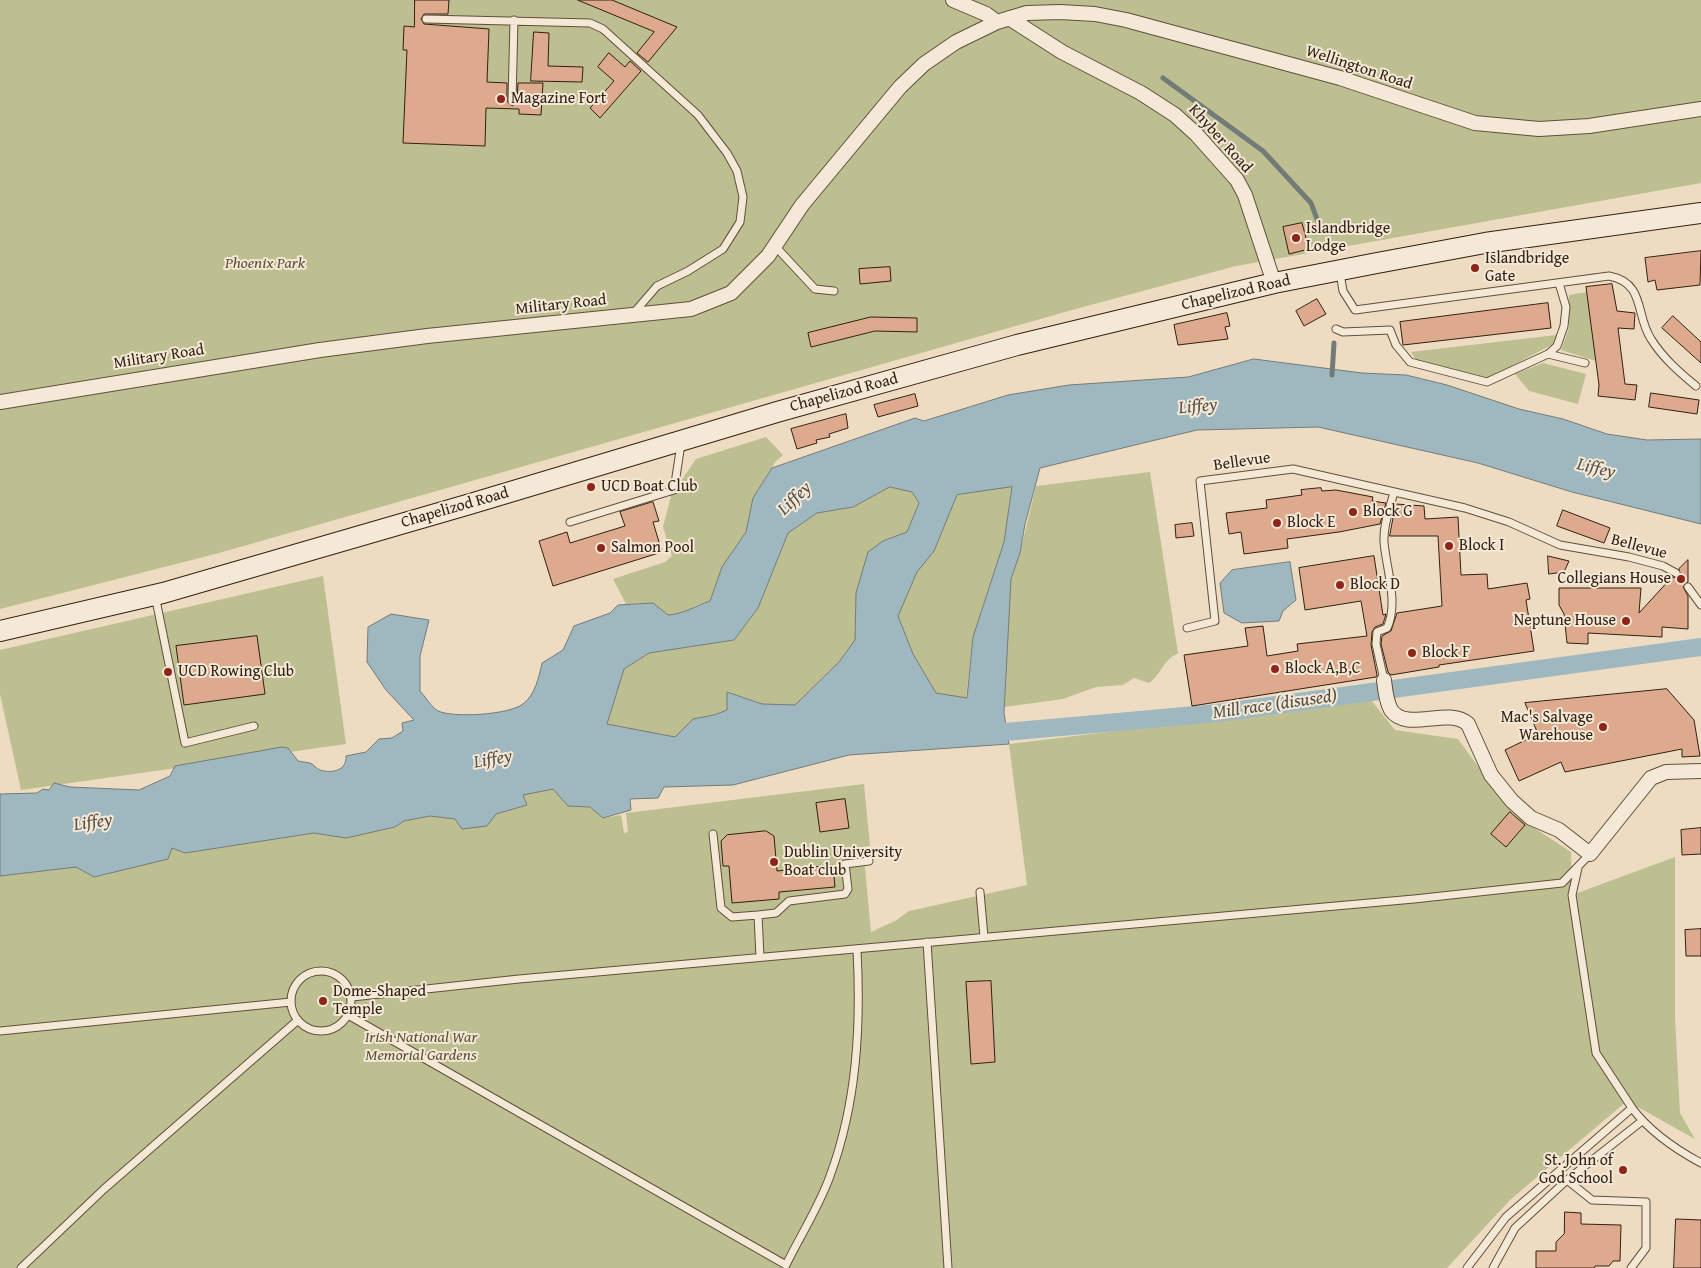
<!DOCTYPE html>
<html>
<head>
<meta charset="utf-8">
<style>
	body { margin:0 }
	canvas { display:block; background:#eedcc2 }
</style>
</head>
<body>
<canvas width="1701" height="1268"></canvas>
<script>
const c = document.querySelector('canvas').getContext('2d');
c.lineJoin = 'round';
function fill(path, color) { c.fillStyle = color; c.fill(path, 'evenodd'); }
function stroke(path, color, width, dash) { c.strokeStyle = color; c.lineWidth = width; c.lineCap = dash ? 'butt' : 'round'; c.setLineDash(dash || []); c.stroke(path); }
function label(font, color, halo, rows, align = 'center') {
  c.font = font + ' "Gentium Book Plus",serif'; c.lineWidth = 4; c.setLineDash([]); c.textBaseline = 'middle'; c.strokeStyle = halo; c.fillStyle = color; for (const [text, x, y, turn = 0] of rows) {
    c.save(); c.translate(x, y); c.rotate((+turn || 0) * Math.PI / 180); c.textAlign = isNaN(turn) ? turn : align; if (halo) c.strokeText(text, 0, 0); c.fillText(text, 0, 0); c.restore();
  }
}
const green = new Path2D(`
	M 0,0 L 1701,0 L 1701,183 L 1236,266 L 1072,310 L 219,553 L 0,609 Z
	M 1587,292 L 1596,361 L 1561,350 L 1569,328 L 1569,295 Z
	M 1556,335 L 1557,342 L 1485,380 L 1416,360 L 1411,352 Z
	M 1543,363 L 1586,374 L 1578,404 L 1529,391 L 1515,374 Z
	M 766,437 L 783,455 L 776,461 L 753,498 L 746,532 L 722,567 L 710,601 L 695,606 L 683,614 L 668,615 L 651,603 L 626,604 L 613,579 L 665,562 L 672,556 L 663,527 L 671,496 L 696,459 Z
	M 1150,472 L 1178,653 C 1160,663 1163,673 1149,683 L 1134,678 L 1123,685 L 1096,687 L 1063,699 L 1004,707 L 1011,579 L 1020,553 L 1036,486 Z
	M 1012,486 L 1004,542 L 973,637 L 966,698 L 936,693 L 913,654 L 898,616 L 917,572 L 934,551 L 957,495 Z
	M 890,487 L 912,492 L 919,503 L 907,532 L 883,541 L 856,593 L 855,640 L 839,662 L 795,705 L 762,704 L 728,692 L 727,710 L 714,715 L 693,719 L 675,737 L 607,724 L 624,669 L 649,653 L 734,640 L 758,608 L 788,533 L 817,513 L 853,507 Z
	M 323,576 L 346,744 L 21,790 L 0,694 L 0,650 Z
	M 1371,700 L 1395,730 L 1458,739 L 1513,814 L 1571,852 L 1572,895 L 1675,857 L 1675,1018 L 1680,1113 L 1695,1139 L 1627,1101 L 1510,1200 L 1447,1268 L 0,1268 L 0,876 L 76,867 L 94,877 L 106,875 L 172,848 L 185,853 L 314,833 L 346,838 L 395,827 L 404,821 L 430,816 L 455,819 L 496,814 L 527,805 L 522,795 L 554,789 L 568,806 L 590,807 L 603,818 L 621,815 L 624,833 L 628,832 L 626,813 L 864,784 L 870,846 L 863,847 L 871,932 L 895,921 L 909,911 L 1027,885 L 1009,744 Z`);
const water = new Path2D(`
	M 1254,359 L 1362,373 L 1406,375 L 1447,385 L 1519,409 L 1563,419 L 1607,434 L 1647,440 L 1701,439 L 1701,524 L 1572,492 L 1478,463 L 1318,427 L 1197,430 L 1040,468 L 1025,524 L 1020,553 L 1011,579 L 1004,713 L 1009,744 L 849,755 L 733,785 L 664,787 L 658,798 L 630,799 L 631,810 L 603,818 L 590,807 L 568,806 L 553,789 L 523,795 L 527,805 L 496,814 L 487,826 L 462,829 L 455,819 L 430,816 L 404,821 L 395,827 L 346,838 L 314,833 L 185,853 L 172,848 L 168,859 L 94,877 L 76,867 L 0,876 L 0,794 L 37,793 L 43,789 L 49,790 L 54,783 L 70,787 L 139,790 L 170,776 L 175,766 L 282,747 L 288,748 L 298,761 C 302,762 306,762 310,763 C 314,764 316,769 320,770 C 333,774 347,770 346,756 L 366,752 L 379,739 L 392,738 L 403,731 L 402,723 L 414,720 L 386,690 L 367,662 L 368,627 L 391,614 L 429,620 L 420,656 L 420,691 C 425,696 432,708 438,711 C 454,718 508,715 523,704 C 535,695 539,677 542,663 L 563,650 L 574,626 L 610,613 L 618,605 L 653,603 L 668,615 C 684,614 695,606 710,601 L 722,567 L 746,532 L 753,498 L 772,468 L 915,418 L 924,421 L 1008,395 L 1069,385 L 1188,377 ZM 890,487 L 912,492 L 919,503 L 907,532 L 883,541 L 868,552 L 856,593 L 855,640 L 839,662 L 795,705 L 762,704 L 727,692 L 727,710 L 714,715 L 693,719 L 675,737 L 607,724 L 624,669 L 649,653 L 734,640 L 758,608 L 788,533 L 817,513 L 853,507 ZM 1012,487 L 1004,542 L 973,637 L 967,698 L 936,693 L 913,654 L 898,616 L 917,572 L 934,551 L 957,495 Z
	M 1290,562 L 1296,600 L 1283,611 L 1279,621 L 1242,623 L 1224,613 L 1220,583 L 1232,570 Z`);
const stream = new Path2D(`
	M 1163,78 L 1263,151 L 1311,203 L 1321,230
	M 1332,375 L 1334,343`);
const canal = new Path2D(`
	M 983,734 L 1218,713 L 1701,647`);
const building = new Path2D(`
	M 415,0 L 449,0 L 448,14 L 424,14 L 421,19 L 424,24 L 489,29 L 487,82 L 507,83 L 507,101 L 512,106 L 517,102 L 518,83 L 543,83 L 541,115 L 519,114 L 519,109 L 486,108 L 485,146 L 403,143 L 407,50 L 403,50 L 404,26 L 414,27 Z
	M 578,0 L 612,0 L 677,27 L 648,62 L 637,53 L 654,32 Z
	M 534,32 L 549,33 L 548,66 L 583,67 L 582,82 L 531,81 Z
	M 609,53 L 625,67 L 630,61 L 641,71 L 600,118 L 590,108 L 614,81 L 598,67 Z
	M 1302,223 L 1309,249 L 1289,254 L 1283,227 Z
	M 1701,251 L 1700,285 L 1657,290 L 1655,280 L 1648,282 L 1645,258 Z
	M 890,267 L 891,281 L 860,284 L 859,269 Z
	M 1612,284 L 1617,311 L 1635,313 L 1634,329 L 1618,328 L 1625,384 L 1637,385 L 1635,400 L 1598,396 L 1599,385 L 1586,287 Z
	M 1317,299 L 1326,314 L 1304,326 L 1296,311 Z
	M 1548,303 L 1551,328 L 1403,345 L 1400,322 Z
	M 1227,313 L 1230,326 L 1225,327 L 1228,339 L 1178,345 L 1174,325 Z
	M 1673,316 L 1701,342 L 1701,363 L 1662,328 Z
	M 871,317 L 917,318 L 917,332 L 875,331 L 811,347 L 808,333 Z
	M 1651,393 L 1699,400 L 1697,414 L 1649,407 Z
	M 915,394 L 918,406 L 878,417 L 874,405 Z
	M 846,414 L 848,428 L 829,434 L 830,437 L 816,440 L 817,443 L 797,449 L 791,429 Z
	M 1321,488 L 1322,491 L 1336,490 L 1373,497 L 1372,501 L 1386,503 L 1380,524 L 1339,532 L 1287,539 L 1288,548 L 1244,554 L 1241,532 L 1229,534 L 1226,513 L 1267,508 L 1266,500 L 1302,495 L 1301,490 Z
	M 653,502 L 659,521 L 653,522 L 662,552 L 553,586 L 539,541 L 567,532 L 570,543 L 625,526 L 620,512 Z
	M 1396,504 L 1424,506 L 1425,519 L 1458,517 L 1461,575 L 1487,574 L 1488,589 L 1527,583 L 1530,599 L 1526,600 L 1534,651 L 1439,665 L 1439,667 L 1391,675 L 1388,672 L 1381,644 L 1382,636 L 1391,631 L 1397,613 L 1442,606 L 1438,536 L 1390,536 Z
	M 1563,510 L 1610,528 L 1604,543 L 1557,526 Z
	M 1192,523 L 1194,536 L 1176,538 L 1175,525 Z
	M 1374,556 L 1383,615 L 1386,614 L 1383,624 L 1375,627 L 1372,632 L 1371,645 L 1377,675 L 1376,677 L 1192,706 L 1184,655 L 1248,646 L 1245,628 L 1263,626 L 1267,656 L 1298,651 L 1297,644 L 1367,636 L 1361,601 L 1305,610 L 1299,568 Z
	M 1548,556 L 1569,561 L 1564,572 L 1549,574 Z
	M 1688,560 L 1688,582 L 1683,587 L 1688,596 L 1688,629 L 1662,627 L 1662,637 L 1588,633 L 1588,644 L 1567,643 L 1564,614 L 1559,605 L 1559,588 L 1641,588 L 1639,613 L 1672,577 L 1677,578 L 1680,576 L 1679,569 Z
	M 257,636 L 265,694 L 184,705 L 176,646 Z
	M 1667,689 L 1694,720 L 1700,756 L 1682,757 L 1682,749 L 1565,772 L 1561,762 L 1519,781 L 1505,750 L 1538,734 L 1525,703 Z
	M 845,799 L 849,828 L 820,832 L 816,803 Z
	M 1510,812 L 1525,825 L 1506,847 L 1491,834 Z
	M 1701,828 L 1701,854 L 1682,855 L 1681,830 Z
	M 766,831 L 774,836 L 777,871 L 833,865 L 835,887 L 779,892 L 779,899 L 732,903 L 729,866 L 723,866 L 721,841 L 727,835 Z
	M 1701,929 L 1701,956 L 1686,956 L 1685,930 Z
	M 991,981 L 995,1062 L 971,1064 L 966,982 Z
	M 1565,1212 L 1581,1213 L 1581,1224 L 1621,1225 L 1620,1261 L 1613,1261 L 1609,1266 L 1595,1266 L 1594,1268 L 1536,1268 L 1536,1251 L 1556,1251 L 1556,1242 L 1564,1234 Z
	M 1676,1219 L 1701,1220 L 1701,1268 L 1674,1268 Z`);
const lane = new Path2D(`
	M 426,19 L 590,23 L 603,29 L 698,115 L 727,153 L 737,171 L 743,197 L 740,222 L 723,249 L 688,271 L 657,286 L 632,315
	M 512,101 L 514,20
	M 775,246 L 815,289 L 834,291
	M 1340,273 L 1343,291 L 1355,310 L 1609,276 C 1646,283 1635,315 1651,339 C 1663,358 1679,372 1696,386
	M 1336,329 L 1343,332 L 1390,330 L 1396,345 L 1410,362 L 1487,382 L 1548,354 L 1557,346 L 1564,326 L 1566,307 L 1559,283
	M 1548,354 L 1585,363
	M 570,522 L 674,490 L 681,444
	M 1688,587 L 1701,605
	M 155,595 L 185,743 L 254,726
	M 1187,628 L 1215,621 L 1200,481 L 1293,469 L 1465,508 L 1509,522 L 1560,545 L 1629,557 L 1663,566 L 1676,573
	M 1384,680 L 1376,644 L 1377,632 L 1387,628 C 1399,603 1386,568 1384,542 C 1383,525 1390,508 1394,492
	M 713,834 L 721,908 L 732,917 L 758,915
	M 1578,868 L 1572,895 L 1596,1053 L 1632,1108
	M 980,892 L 984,937
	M 927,942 L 948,1268
	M 760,957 L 758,915 L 776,913 L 789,901 L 845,894 L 848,889 L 845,864 L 869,861
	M291 1001a30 30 0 1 1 60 0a30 30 0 1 1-60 0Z
	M 352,997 L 519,979 L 1414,899 L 1562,883 L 1590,854
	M 348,1015 L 786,1265 C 800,1236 819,1207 830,1176 C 857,1103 861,1026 857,950
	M 0,1031 L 291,1002
	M 1567,1180 L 1592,1200 L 1646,1202 L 1646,1248 L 1631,1268
	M 21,1268 L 104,1189 L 298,1020
	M 1467,1268 L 1506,1217 L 1632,1108 C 1650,1132 1675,1149 1701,1163
	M 1493,1268 L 1515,1228 L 1567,1180 L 1642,1121`);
const street = new Path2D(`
	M 953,0 L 986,14 L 997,22
	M 1009,18 L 1062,52 L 1141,93 L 1175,115 L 1196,134 L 1237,180 L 1245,195 L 1274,283
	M 0,402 L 320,350 L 427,336 L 691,309 L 731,293 L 768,256 L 802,205 L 900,87 L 924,64 L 956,42 L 997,22 L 1027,13 L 1060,12 L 1095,14 L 1126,20 L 1340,78 L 1475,123 L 1539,129 L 1589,126 L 1701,109
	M 1384,680 C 1385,689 1386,701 1391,710 C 1407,733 1448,706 1468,724 L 1491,775 L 1512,801 L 1531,818 L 1559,830 L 1590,854 L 1651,778 L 1666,772 L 1701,771`);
const secondary = new Path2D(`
	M 0,631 L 163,593 L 470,504 L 777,412 L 1017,345 L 1274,283 L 1377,263 L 1485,243 L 1701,213`);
const markers = [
	[501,99,5,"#8f2418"],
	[1296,238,5,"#8f2418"],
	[1475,268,5,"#8f2418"],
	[591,487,5,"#8f2418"],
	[1353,512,5,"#8f2418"],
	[1277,523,5,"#8f2418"],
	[1449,546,5,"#8f2418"],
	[601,548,5,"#8f2418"],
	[1681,579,5,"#8f2418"],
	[1340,585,5,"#8f2418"],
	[1626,621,5,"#8f2418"],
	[1412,653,5,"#8f2418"],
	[1275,669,5,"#8f2418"],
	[168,672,5,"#8f2418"],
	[1603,727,5,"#8f2418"],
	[774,862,5,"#8f2418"],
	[323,1001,5,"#8f2418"],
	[1623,1170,5,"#8f2418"]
];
const streetNames = [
	["Wellington Road",1359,68,18],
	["Khyber Road",1220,139,48],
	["Chapelizod Road",1236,293,-13],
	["Military Road",561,305,-6],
	["Military Road",159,357,-9],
	["Chapelizod Road",844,393,-15],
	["Bellevue",1242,462,-8],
	["Chapelizod Road",455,508,-16],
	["Bellevue",1639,547,15]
];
const poiNames = [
	["Magazine Fort",511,99],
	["Islandbridge",1306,229],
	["Lodge",1306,247],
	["Islandbridge",1485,259],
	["Gate",1485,277],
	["UCD Boat Club",601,487],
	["Block G",1363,512],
	["Block E",1287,523],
	["Block I",1459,546],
	["Salmon Pool",611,548],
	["Collegians House",1671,579,"right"],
	["Block D",1350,585],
	["Neptune House",1616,621,"right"],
	["Block F",1422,653],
	["Block A,B,C",1285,669],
	["UCD Rowing Club",178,672],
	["Mac's Salvage",1593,718,"right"],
	["Warehouse",1593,736,"right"],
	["Dublin University",784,853],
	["Boat club",784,871],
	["Dome-Shaped",333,992],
	["Temple",333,1010],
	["St. John of",1613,1161,"right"],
	["God School",1613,1179,"right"]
];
const parkNames = [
	["Phoenix Park",265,264],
	["Irish National War",421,1038],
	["Memorial Gardens",421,1056]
];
const waterNames = [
	["Liffey",1198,407,-5],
	["Liffey",1596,469,14],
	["Liffey",795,499,-44],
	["Mill race (disused)",1275,705,-8],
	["Liffey",493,760,-10],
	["Liffey",93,823,-8]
];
fill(green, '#bdbf90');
fill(water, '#9fb8bf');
stroke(water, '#737b79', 1);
stroke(stream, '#737b79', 5);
stroke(canal, '#9fb8bf', 18);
fill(building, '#deaa8d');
stroke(building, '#322010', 1);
stroke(lane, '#614f3c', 9);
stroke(street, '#614f3c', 16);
stroke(secondary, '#322010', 22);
stroke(lane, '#f4e8d7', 7);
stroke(street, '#f4e8d7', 14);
stroke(secondary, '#f4e8d7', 20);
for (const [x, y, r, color] of markers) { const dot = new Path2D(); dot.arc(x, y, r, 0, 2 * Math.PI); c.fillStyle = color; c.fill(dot); stroke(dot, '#f4e8d7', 2); }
label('16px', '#322010', '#f4e8d7', streetNames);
label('16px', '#322010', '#f4e8d7', poiNames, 'left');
label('italic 16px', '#5c5036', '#f4e8d7', parkNames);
label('italic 18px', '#534e45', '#f4e8d7', waterNames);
</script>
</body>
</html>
